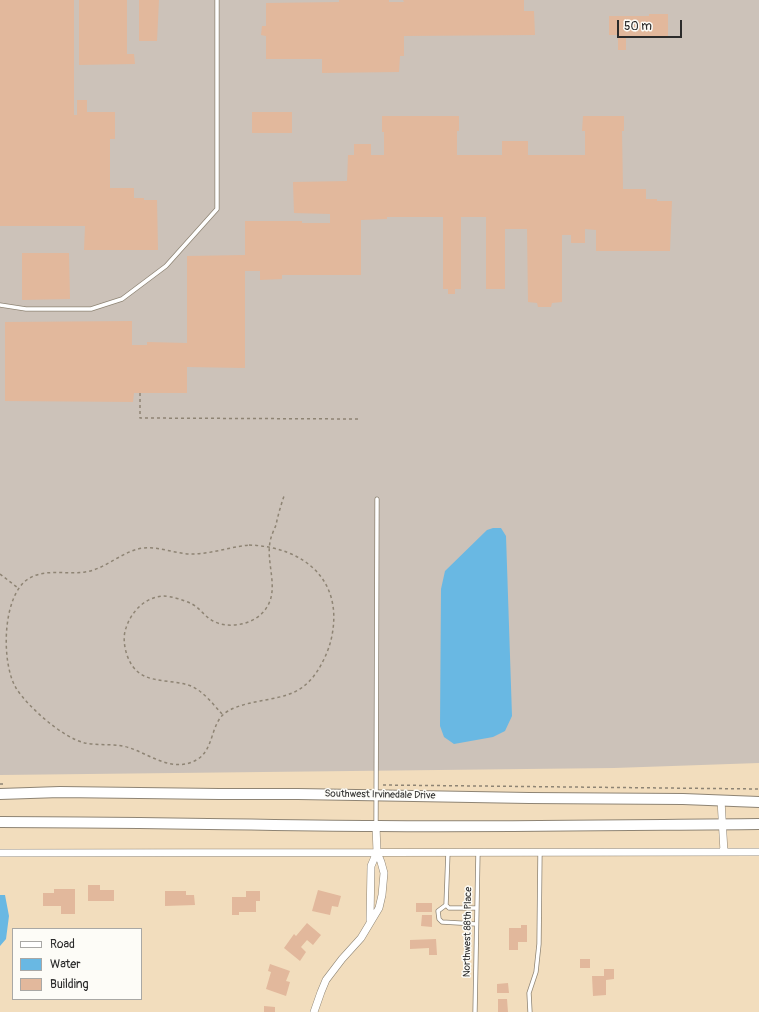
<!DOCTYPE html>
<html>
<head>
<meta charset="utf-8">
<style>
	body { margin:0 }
	#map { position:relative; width:759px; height:1012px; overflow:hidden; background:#f2ddbd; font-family:Pangolin,sans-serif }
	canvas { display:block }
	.legend { position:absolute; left:12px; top:928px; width:130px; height:72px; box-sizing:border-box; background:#fdfcf7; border:1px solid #a9a8a5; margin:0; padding:5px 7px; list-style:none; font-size:12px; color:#2b2b2b }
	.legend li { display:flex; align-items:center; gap:8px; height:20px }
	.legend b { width:20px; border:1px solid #a9a8a5 }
	.scale { position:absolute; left:617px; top:20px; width:65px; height:18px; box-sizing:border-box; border:2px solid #2b2b2b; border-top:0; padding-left:5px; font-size:12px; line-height:14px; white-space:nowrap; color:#2b2b2b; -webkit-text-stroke:3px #fdfcf7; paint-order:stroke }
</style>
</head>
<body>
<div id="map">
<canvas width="759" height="1012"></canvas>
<ul class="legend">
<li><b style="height:5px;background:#fff"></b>Road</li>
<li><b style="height:11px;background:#69b8e3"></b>Water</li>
<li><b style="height:11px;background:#e2b89c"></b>Building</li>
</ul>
<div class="scale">50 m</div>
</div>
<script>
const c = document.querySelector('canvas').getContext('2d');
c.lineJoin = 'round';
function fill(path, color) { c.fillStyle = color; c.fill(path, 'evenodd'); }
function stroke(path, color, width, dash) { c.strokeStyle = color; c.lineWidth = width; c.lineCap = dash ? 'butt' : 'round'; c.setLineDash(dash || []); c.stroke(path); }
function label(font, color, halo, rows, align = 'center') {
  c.font = font + ' Pangolin,sans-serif'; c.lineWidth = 3; c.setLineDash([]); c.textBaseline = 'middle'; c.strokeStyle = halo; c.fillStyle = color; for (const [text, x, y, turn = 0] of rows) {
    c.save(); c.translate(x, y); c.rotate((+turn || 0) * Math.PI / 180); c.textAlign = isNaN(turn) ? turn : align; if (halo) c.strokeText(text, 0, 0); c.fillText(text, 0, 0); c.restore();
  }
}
const industrial = new Path2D(`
	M 0,0 L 759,0 L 759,763 L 614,768 L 0,775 Z`);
const water = new Path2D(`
	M 493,528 L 501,528 L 506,536 L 512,716 L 505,731 L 493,737 L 454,744 L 444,737 L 440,726 L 441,589 L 445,571 L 487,530 Z
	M 0,895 L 5,895 L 9,916 L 6,939 L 0,946 Z`);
const building = new Path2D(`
	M 0,0 L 74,0 L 74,115 L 77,115 L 77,100 L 87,100 L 87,112 L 115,112 L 115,139 L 110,139 L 110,188 L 134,188 L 134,198 L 144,198 L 144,200 L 157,200 L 158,250 L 84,250 L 85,226 L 0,226 Z
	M 79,0 L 127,0 L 127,54 L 134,54 L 135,64 L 79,65 Z
	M 139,0 L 159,0 L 157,41 L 139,41 Z
	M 339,0 L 389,0 L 389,2 L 404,2 L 403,0 L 524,0 L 524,11 L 534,11 L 535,35 L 404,36 L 404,56 L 400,56 L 399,72 L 322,73 L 322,59 L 266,59 L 266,36 L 261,35 L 262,26 L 266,26 L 266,3 L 339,2 Z
	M 649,14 L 668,14 L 668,38 L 626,38 L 626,50 L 618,50 L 618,35 L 609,35 L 609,16 L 649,16 Z
	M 252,112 L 292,112 L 292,133 L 252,133 Z
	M 382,116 L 459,116 L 459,131 L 457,131 L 457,155 L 502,155 L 502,141 L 528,141 L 528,155 L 585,155 L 585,131 L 582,131 L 583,116 L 624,116 L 624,131 L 622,131 L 623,189 L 646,189 L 646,199 L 657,199 L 657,201 L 672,201 L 670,251 L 596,251 L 596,230 L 585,229 L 585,243 L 571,243 L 571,235 L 562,235 L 562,302 L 552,303 L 551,307 L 538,307 L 537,303 L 528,302 L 527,229 L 505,229 L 505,289 L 486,289 L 486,217 L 461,217 L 461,289 L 455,289 L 455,294 L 448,294 L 448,289 L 443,289 L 443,217 L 387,217 L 387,219 L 361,220 L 361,275 L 282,275 L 282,279 L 260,280 L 260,271 L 245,271 L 245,368 L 187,367 L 187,393 L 134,393 L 133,402 L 5,401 L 5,322 L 132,321 L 132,345 L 147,345 L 147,342 L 187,343 L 187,256 L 245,255 L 245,221 L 302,221 L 302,223 L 330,223 L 330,214 L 294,213 L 293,182 L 347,181 L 348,155 L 354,155 L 354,144 L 371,144 L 371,155 L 384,155 L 384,132 L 382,132 Z
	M 22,253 L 69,253 L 70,299 L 22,300 Z
	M 88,885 L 100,885 L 100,890 L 114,890 L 114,901 L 88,901 Z
	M 54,889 L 75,889 L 75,914 L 61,914 L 61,906 L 43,906 L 43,893 L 54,893 Z
	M 318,890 L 341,896 L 338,907 L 332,906 L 330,915 L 312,911 Z
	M 165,891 L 186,891 L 186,895 L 194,895 L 195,905 L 165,906 Z
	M 246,891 L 260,891 L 260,901 L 256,901 L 256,912 L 239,912 L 239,915 L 232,915 L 232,897 L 246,897 Z
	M 416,903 L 432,903 L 432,912 L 416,912 Z
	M 422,915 L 432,915 L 432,927 L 421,926 Z
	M 307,923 L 321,935 L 313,945 L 307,940 L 301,947 L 306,952 L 300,961 L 284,948 L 294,934 L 296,936 Z
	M 521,925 L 527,925 L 527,942 L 518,942 L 518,950 L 509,950 L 509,928 L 521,928 Z
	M 436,939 L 437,955 L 429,955 L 429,948 L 410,949 L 410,940 Z
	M 580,959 L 590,959 L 590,968 L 580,968 Z
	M 270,964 L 290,971 L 286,981 L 290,982 L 286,996 L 266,989 L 271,972 L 268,971 Z
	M 604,969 L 614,969 L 614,979 L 606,980 L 606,995 L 593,996 L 592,976 L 604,976 Z
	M 508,983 L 509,993 L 497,993 L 497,984 Z
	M 498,999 L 507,999 L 508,1012 L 498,1012 Z
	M 264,1006 L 275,1007 L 275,1012 L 264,1012 Z`);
const path = new Path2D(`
	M 140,393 L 140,418 L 358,419
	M 249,545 C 305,547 345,581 331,640 C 327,656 317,676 304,686 C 285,702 251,698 228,711 C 210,721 215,748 198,759 C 174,774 151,755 130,748 C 116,743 100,746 85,743 C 63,738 28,707 16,688 C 1,663 2,596 28,579 C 45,568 66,575 85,572 C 106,569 122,551 143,548 C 159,546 175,554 192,554 C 211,554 230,547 249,545 Z
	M 0,574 L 18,588
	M 222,714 C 213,704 203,691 191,686 C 166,677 138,687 127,655 C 124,646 123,636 126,628 C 131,612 145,597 163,596 C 171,596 184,600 192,604 C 200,608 205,617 213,621 C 230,630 257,624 267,607 C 279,588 266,563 270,542 C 271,536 274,530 276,525 C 278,515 281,505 284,496
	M 0,784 L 5,784
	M 383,785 L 759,789`);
const service = new Path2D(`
	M 0,305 L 26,309 L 91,309 L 122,299 L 166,266 L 217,209 L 217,0
	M 376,824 L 377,499
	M 448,852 L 446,905 L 449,908 L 476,908
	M 446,905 L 438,911 L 439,919 L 442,922 L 476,924
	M 475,1012 L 478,852
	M 530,1012 L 529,993 L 536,972 L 539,944 L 540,852`);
const minor = new Path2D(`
	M 721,800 L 724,852
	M 0,853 L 759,852
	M 370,920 L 371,866 L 377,852
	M 314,1012 L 321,992 L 326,980 L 342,959 L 361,938 L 379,908 L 382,895 L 384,873 L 381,862 L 377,852 L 376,826`);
const secondary = new Path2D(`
	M 0,794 L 60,792 L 219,794 L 298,794 L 529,798 L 683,799 L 759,802
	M 0,822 C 126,822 252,825 378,826 C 505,827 632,825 759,824`);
const streetNames = [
	["Southwest Irvinedale Drive",380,795,1],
	["Northwest 88th Place",468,932,-89]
];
fill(industrial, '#ccc2b9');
fill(water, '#69b8e3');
fill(building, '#e2b89c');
stroke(service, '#8e8474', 5);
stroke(minor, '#8e8474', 8);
stroke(secondary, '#8e8474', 12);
stroke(path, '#8e8474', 1.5, [3, 3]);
stroke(service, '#fff', 3.5);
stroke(minor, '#fff', 7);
stroke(secondary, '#fff', 10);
label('10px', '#2b2b2b', '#fdfcf7', streetNames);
</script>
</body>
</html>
